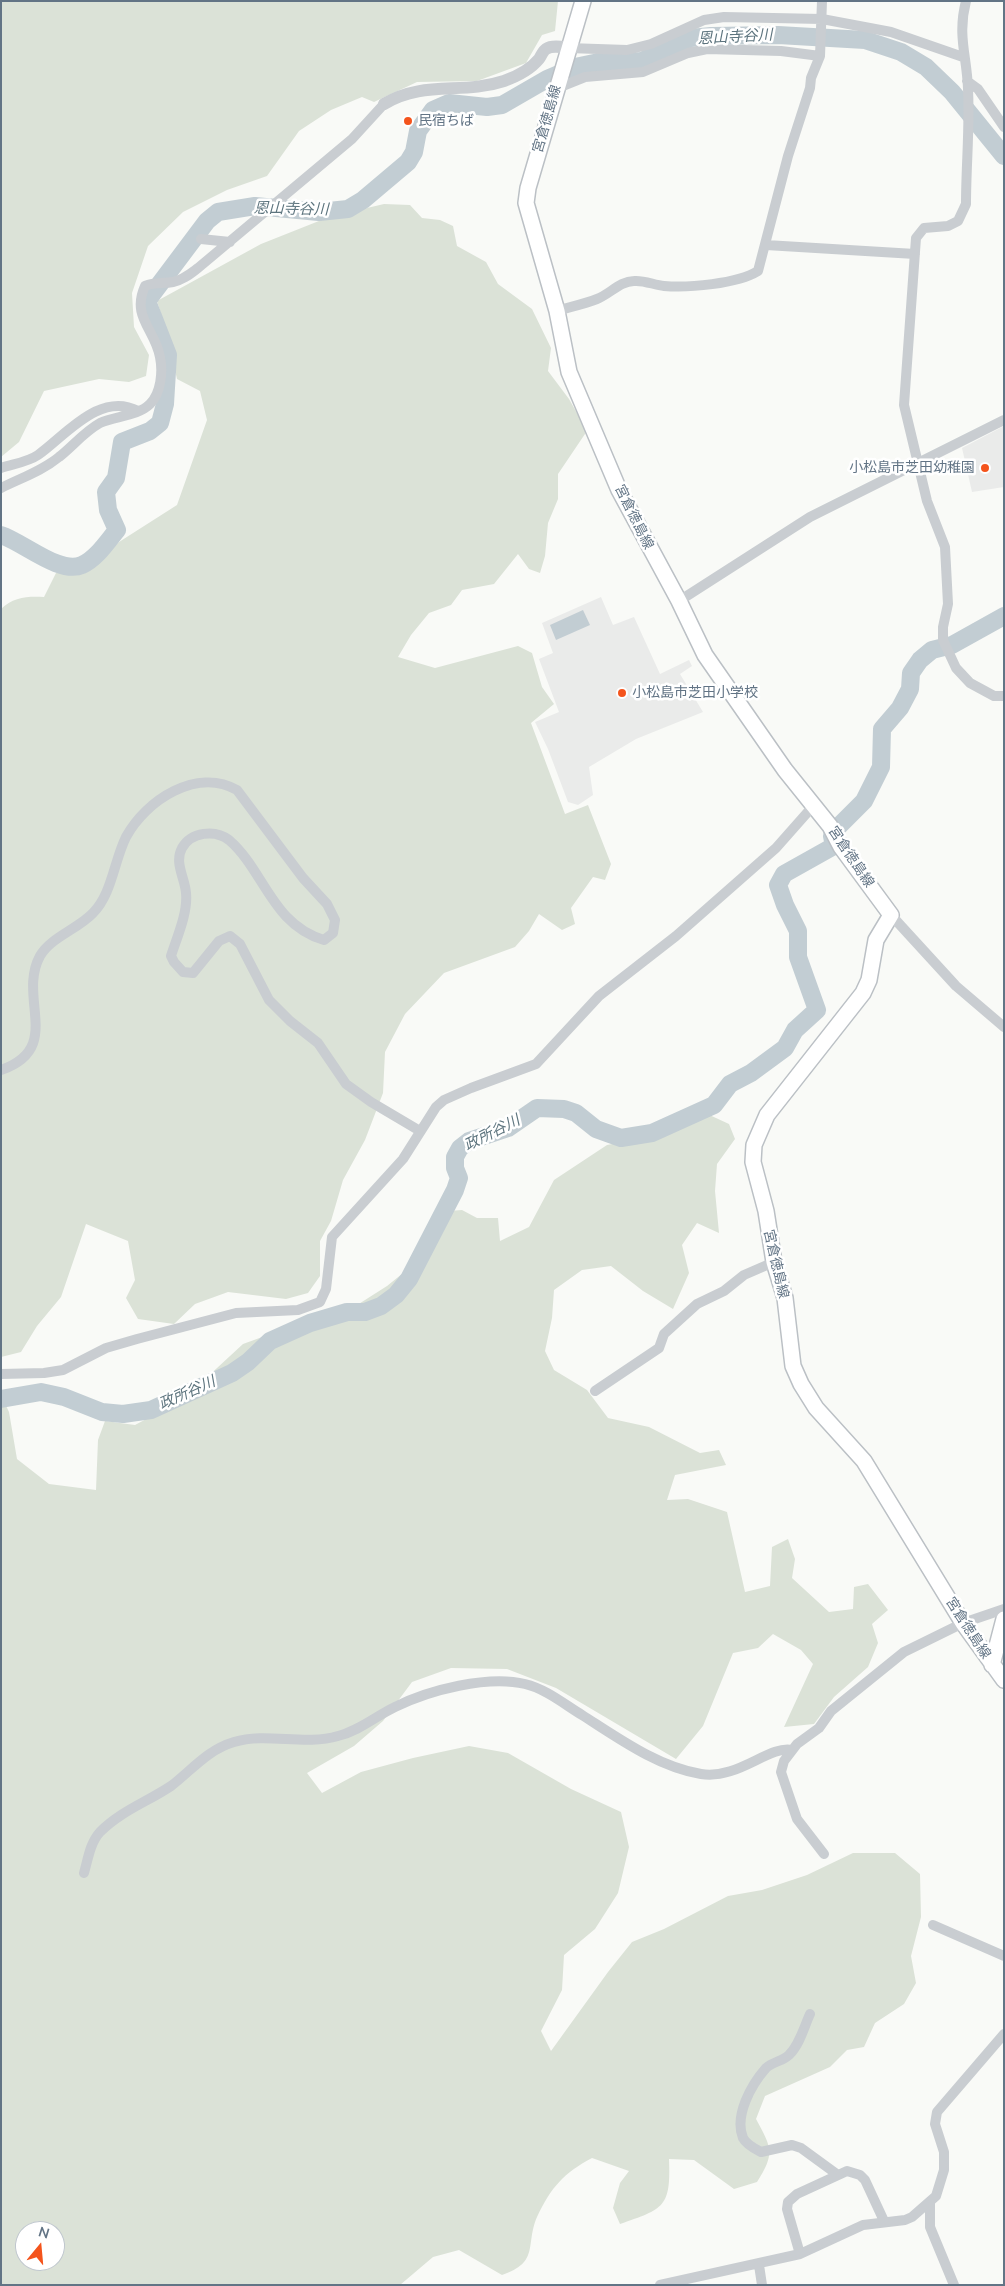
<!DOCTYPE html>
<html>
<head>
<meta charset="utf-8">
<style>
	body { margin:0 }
	#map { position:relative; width:1005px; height:2286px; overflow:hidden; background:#f9faf7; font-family:Mulish,sans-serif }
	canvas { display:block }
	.frame { position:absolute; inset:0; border:2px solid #627485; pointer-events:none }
	.north { position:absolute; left:15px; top:2221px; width:50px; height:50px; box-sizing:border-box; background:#fff; border:1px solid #c0c7ce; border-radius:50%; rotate:17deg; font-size:14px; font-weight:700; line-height:20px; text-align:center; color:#627485 }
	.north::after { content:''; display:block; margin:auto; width:18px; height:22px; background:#f4541c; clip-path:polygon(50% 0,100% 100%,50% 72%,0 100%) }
</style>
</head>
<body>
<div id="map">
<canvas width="1005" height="2286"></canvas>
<div class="frame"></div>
<div class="north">N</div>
</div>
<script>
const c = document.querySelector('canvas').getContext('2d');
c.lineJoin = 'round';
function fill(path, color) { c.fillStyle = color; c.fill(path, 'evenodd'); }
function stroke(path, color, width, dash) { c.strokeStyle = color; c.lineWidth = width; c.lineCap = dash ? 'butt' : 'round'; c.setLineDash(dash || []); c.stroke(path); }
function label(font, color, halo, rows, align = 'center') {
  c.font = font + ' Mulish,"Noto Sans JP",sans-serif'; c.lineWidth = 5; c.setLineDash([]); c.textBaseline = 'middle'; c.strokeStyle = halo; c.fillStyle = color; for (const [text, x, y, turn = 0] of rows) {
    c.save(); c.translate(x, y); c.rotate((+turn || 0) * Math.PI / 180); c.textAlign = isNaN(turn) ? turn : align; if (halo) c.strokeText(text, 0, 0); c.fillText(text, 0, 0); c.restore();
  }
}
const built = new Path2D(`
	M 1004,426 L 1004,487 L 972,492 L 962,448 Z
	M 601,597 L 613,625 L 634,617 L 660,674 L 689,660 L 692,666 L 680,674 L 703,712 L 636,739 L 589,767 L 593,795 L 578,805 L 568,802 L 548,749 L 535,722 L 559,712 L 539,659 L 553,653 L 542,623 Z`);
const green = new Path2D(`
	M 1,1 L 558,1 L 555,31 L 542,35 L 526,63 L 477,81 L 417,82 L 374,102 L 362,97 L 331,110 L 299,131 L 267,176 L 227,190 L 183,212 L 148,246 L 132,293 L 134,327 L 149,355 L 146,376 L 129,382 L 99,379 L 44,391 L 19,442 L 1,457 Z
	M 384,204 L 410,205 L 422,218 L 440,220 L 453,226 L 457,246 L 486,262 L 498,284 L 532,309 L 551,348 L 548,371 L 569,399 L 587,431 L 558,474 L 558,499 L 548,523 L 545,556 L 540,573 L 529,569 L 518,554 L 494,584 L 462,590 L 451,605 L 429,613 L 411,635 L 398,657 L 435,668 L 518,646 L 532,653 L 542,687 L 554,704 L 531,723 L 565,814 L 588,805 L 611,864 L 605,880 L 593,877 L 571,908 L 575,924 L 562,930 L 539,914 L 529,931 L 515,947 L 444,973 L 405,1014 L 385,1052 L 383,1093 L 365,1140 L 343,1180 L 331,1221 L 320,1241 L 320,1276 L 308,1293 L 286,1299 L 228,1292 L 195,1304 L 174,1324 L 138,1319 L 126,1298 L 135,1280 L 128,1241 L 86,1224 L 61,1297 L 37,1326 L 21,1352 L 1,1357 L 1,609 C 13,597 28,596 44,597 L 56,573 L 88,569 L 119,542 L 177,505 L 207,420 L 200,391 L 177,379 L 165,327 L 157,301 L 261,244 L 329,217 Z
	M 703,1112 L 729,1124 L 735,1139 L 717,1164 L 715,1191 L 719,1233 L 697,1223 L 682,1245 L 689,1273 L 673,1309 L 643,1291 L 611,1266 L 582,1270 L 554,1290 L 552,1318 L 545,1351 L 554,1370 L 587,1390 L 608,1418 L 649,1427 L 700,1453 L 719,1450 L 726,1465 L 675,1475 L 667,1500 L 688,1499 L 727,1512 L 745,1592 L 770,1586 L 772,1547 L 788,1539 L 795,1559 L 792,1578 L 829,1612 L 853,1609 L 854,1587 L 868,1584 L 888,1610 L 872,1624 L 878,1643 L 868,1667 L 834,1697 L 814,1724 L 784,1727 L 813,1664 L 801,1650 L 773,1634 L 758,1648 L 733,1653 L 703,1726 L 676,1759 L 556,1688 L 507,1669 L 451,1668 L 412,1682 L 383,1721 L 354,1746 L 307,1773 L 322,1793 L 361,1772 L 413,1758 L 469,1746 L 508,1753 L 571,1789 L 621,1812 L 629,1847 L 618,1893 L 595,1929 L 564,1955 L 562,1990 L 541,2031 L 551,2051 L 608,1972 L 632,1942 L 664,1929 L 728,1896 L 762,1890 L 807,1875 L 853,1853 L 895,1853 L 920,1874 L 921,1917 L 911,1956 L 916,1983 L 904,2004 L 875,2023 L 864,2047 L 847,2050 L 830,2067 L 765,2096 L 756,2119 C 772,2148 775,2154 757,2182 L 734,2189 L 694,2160 L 669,2159 C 671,2207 664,2209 620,2224 L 613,2208 L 620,2183 L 629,2171 L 592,2158 C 564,2173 551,2187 537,2217 C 525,2245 540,2262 502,2275 L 459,2250 L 433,2257 L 400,2285 L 1,2285 L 1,1395 L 9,1412 L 17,1459 L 49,1484 L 96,1490 L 98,1440 L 105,1421 L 135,1425 L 169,1407 L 204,1380 L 243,1344 L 287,1328 L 319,1329 L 354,1307 L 387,1286 L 413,1265 L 436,1212 L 462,1210 L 477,1218 L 498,1218 L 500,1241 L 529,1227 L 554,1180 L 607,1145 L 653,1136 ZM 25,2231 L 55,2231 L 55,2261 L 25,2261 Z`);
const water = new Path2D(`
	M 583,610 L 590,625 L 556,640 L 550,625 Z`);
const river = new Path2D(`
	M 1,535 C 23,542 60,575 82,565 C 96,559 107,542 117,530 L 108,510 L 106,492 L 116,478 L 122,442 L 150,431 L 160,423 L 165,404 L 168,355 L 147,301 L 207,221 L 218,212 L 255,206 L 319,212 L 348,209 L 363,200 L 408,162 L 414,152 L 418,131 L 433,110 L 449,103 L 487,107 L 502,105 L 547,79 L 575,67 L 594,63 L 642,61 L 691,38 L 711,36 L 778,35 L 865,40 L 901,52 L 926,67 L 952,92 L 1004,156
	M 839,826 L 864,801 L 881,767 L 882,729 L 900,708 L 910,689 L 911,673 L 920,660 L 932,650 L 952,645 L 1004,616
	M 1,1399 L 41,1392 L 64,1397 L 102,1412 L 123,1414 L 151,1410 L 232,1373 L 248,1362 L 270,1341 L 310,1323 L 347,1312 L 365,1312 L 381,1306 L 396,1295 L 409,1279 L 455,1190 L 459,1178 L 455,1168 L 455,1157 L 460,1148 L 469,1141 L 508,1128 L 537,1108 L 564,1109 L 576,1113 L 596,1129 L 621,1138 L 652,1133 L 714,1105 L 730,1084 L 751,1073 L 785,1048 L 795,1030 L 817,1010 L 798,957 L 798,931 L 785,905 L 778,885 L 784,874 L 834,846 L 832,836`);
const minor = new Path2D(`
	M 966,1 C 957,36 967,56 968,89 C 970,127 966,166 966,204 L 958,221 L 948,226 L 924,228 L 916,238 L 904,405 L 927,501 L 945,547 L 948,604 L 943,627 L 943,640 L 956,668 L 970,683 L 994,696 L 1004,696
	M 568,48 L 627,50 L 651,44 L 704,20 L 724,17 L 822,19 L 891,32 L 963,57
	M 967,81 L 978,89 L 1004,127
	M 555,89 L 585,77 L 643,72 L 688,53 L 707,49 L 781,51 L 820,56
	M 201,239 L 230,242
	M 766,245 L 915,254
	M 557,311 C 570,307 584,304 597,299 C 610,294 620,281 634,281 C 644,280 654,285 664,286 C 688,288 737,284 758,271 L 788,156 L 810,88 L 811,78 L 820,56 L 822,1
	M 1,468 C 13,464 28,462 38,455 C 66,435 100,391 138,411
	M 1,488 C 21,478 42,471 59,457 C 73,446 84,432 100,423 C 115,416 138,416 150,404 C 161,393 163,372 160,357 C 155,329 131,317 145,286 C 155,282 163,284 173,282 C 183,280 190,274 198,268 L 352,139 L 384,104
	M 679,601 L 810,517 L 1004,420
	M 891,915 L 956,986 L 1004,1027
	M 1,1070 C 64,1048 17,998 40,956 C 51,937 78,929 93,913 C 112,894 114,861 126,837 C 146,800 197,767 237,790 L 303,878 L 327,904 L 335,920 L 333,933 L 324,940 C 272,925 264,870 229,840 C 215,829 191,832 182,848 C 174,863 185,878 186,893 C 188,913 177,937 171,956 L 174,962 L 183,972 L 193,973 L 219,941 L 230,936 L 240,944 L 269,1000 L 290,1021 L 318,1043 L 346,1084 L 371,1102 L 420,1131
	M 1,1374 L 44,1373 L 63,1370 L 106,1348 L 137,1339 L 236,1313 L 298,1310 L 320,1302 L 326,1289 L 332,1237 L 403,1159 L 436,1107 L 444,1100 L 471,1088 L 536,1064 L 599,996 L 676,936 L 776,848 L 814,805
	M 595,1391 L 659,1348 L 664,1334 L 697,1304 L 724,1291 L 744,1275 L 774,1262
	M 824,1854 L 797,1819 L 781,1772 L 784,1761 L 797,1744 L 819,1728 L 831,1711 L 904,1652 L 963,1623 L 1004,1609
	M 84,1873 C 88,1859 90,1843 100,1832 C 121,1811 147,1802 171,1786 C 192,1770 207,1750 234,1742 C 267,1732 304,1746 338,1736 C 359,1731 376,1716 395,1707 C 429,1690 488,1675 525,1684 C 546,1689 564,1704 582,1715 C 618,1738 658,1767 701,1774 C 738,1780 769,1745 792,1750
	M 933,1925 L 1004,1956
	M 810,2014 C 804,2027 800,2044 789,2055 C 783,2061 772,2062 766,2068 C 751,2085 734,2116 743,2138 C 746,2144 755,2149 761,2152 L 792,2145 L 801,2148 L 838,2175
	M 930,2202 L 930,2227 L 954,2285
	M 800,2254 L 787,2209 L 788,2202 L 797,2194 L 847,2171 L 860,2175 L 865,2180 L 884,2221
	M 759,2265 L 762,2285
	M 660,2285 L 800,2254 L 863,2225 L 905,2220 L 912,2217 L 936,2196 L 944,2170 L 944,2152 L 935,2124 L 937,2112 L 1004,2034`);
const tertiary = new Path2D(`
	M 384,104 C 424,80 462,95 504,81 C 518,76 530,70 539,59 C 541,56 543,51 546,49 C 552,45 562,47 568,48`);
const secondary = new Path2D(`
	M 583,1 L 528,188 L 526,203 L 557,311 L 569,372 L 619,490 L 679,601 L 705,655 L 785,770 L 830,826 L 841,847 L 891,915 L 876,940 L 869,980 L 863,993 L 767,1115 L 754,1145 L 753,1162 L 766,1211 L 774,1262 L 785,1298 L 793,1366 L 801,1384 L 816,1408 L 864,1461 L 963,1623 L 1004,1680
	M 992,1665 L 1004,1619`);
const markers = [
	[408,121,5,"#f4541c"],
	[985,468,5,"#f4541c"],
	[622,693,5,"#f4541c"]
];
const streetNames = [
	["宮倉徳島線",547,119,-74],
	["宮倉徳島線",634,517,64],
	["宮倉徳島線",851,857,56],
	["宮倉徳島線",776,1264,77],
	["宮倉徳島線",968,1628,57]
];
const poiNames = [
	["民宿ちば",418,121],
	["小松島市芝田幼稚園",975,468,"right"],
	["小松島市芝田小学校",632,693]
];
const waterNames = [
	["恩山寺谷川",735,37,-3],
	["恩山寺谷川",291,209,1],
	["政所谷川",492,1133,-27],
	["政所谷川",187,1393,-24]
];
fill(built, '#eaebea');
fill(green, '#dbe2d7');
fill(water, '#c2cdd3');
stroke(river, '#c2cdd3', 18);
stroke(secondary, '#bbc0c5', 18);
stroke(minor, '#c9cdd1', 10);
stroke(tertiary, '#c9cdd1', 12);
stroke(secondary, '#fff', 15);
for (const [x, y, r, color] of markers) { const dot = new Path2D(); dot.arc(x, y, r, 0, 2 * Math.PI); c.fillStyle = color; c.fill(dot); stroke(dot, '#fff', 2); }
label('14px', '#627485', '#fff', streetNames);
label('14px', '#627485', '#fff', poiNames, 'left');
label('italic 15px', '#5d747e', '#fff', waterNames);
</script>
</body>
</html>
